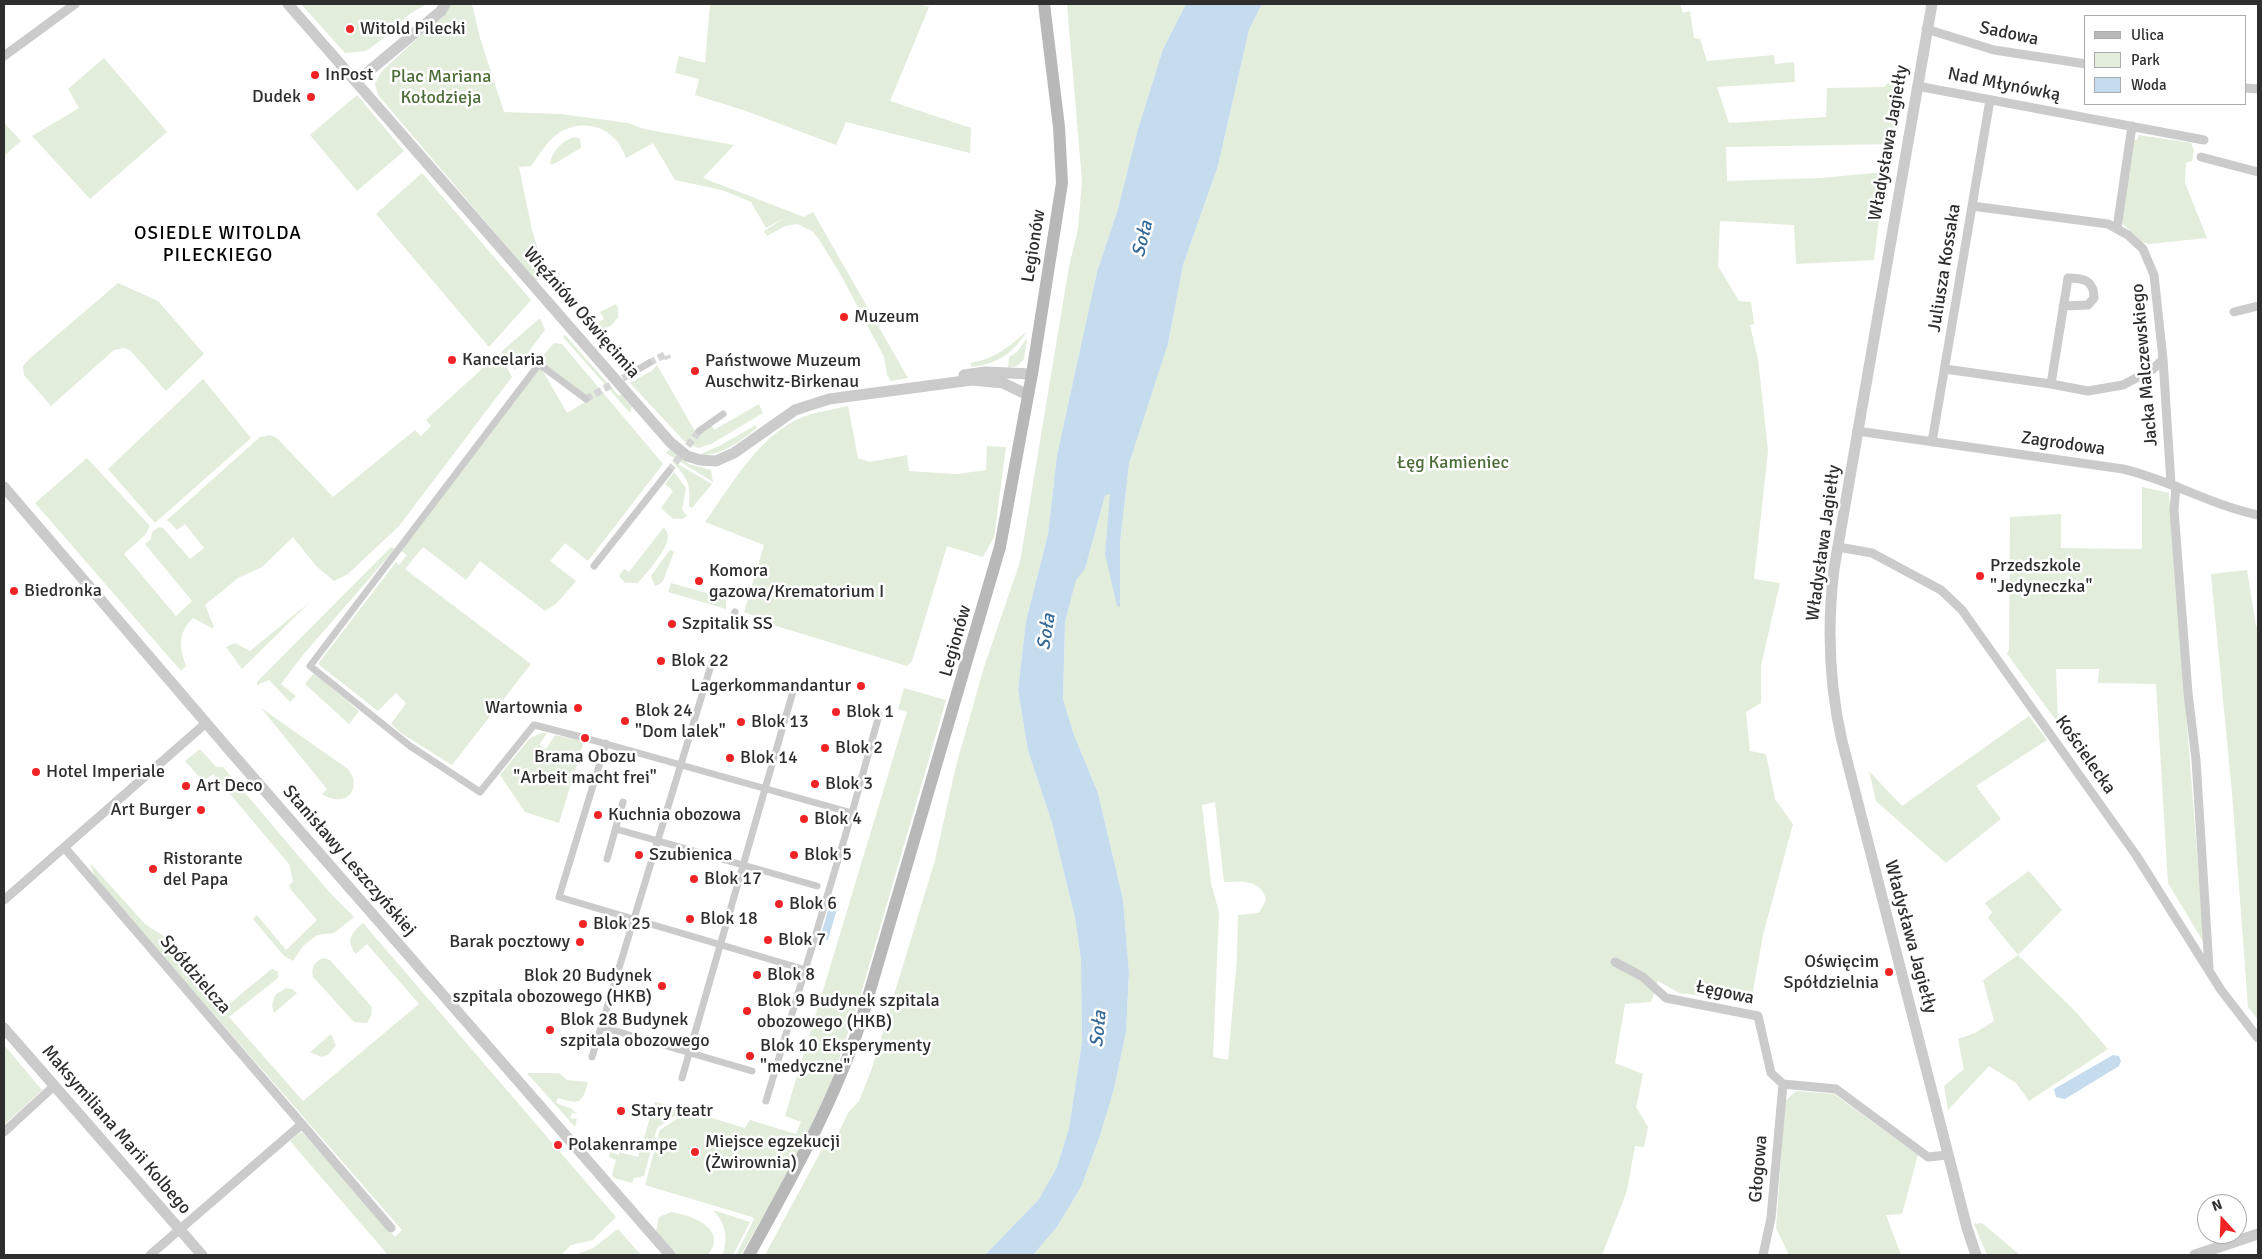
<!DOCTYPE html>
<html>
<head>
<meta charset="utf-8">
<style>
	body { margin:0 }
	#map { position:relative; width:2262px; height:1259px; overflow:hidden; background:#fff; font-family:Signika,sans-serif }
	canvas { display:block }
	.frame { position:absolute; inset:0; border:5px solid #2e2e2e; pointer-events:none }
	.legend { position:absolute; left:2084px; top:15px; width:162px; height:90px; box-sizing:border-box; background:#fff; border:1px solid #ababab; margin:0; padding:6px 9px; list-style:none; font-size:15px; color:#2e2e2e }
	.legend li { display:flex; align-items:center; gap:10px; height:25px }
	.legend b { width:25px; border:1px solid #ababab }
	.north { position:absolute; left:2197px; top:1194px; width:50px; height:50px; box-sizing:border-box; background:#fff; border:1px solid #ababab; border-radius:50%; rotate:340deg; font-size:14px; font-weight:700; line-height:20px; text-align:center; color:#2e2e2e }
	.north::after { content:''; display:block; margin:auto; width:18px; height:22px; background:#f12425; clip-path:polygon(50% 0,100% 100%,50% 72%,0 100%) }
</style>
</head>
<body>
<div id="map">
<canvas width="2262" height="1259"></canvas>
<div class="frame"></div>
<ul class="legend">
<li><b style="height:6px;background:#b8b8b8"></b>Ulica</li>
<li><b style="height:14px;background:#e3eddb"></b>Park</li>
<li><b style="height:14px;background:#c5dbee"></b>Woda</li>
</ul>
<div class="north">N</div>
</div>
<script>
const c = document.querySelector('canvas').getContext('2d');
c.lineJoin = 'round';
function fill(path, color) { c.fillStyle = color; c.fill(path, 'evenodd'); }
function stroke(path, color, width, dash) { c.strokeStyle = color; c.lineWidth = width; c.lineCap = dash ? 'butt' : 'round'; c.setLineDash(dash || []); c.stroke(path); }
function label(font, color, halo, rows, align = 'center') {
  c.font = font + ' Signika,sans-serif'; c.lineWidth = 5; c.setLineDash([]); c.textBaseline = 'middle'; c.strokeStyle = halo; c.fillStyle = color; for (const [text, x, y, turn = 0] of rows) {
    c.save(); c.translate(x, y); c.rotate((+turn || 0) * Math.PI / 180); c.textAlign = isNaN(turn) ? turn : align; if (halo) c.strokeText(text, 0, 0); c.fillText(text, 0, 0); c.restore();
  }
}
const green = new Path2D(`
	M 301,4 L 427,4 L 411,13 L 402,21 L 399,27 L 366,51 L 345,53 Z
	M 450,4 L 472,4 L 480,38 L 504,112 L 561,114 L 628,123 L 644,129 L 734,145 L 703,178 L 804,217 L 813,212 L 908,378 L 891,381 L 887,375 L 884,357 L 842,277 L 818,238 L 812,231 L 797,224 L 785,226 L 767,236 L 764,231 L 786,217 L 766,228 L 751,202 L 722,190 L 675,180 L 653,143 L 626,158 C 623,151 620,143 614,138 C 599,122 573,122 556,135 C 546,143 539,155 531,166 L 519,167 L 532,230 L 545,273 L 536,281 L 378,95 L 375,84 L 381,72 L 446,12 Z
	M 710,4 L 918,4 L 929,7 L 890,101 L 971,128 L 970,153 L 846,122 L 836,145 L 746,111 L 695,95 L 699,79 L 675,73 L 679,56 L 705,63 Z
	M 1067,4 L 1186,4 L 1163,49 L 1138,129 L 1118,209 L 1097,272 L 1057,455 L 1048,534 L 1026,621 L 1018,690 L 1028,751 L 1052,823 L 1075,918 L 1081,960 L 1082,1042 L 1069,1128 L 1057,1167 L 1039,1199 L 985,1255 L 765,1255 L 821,1151 L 838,1134 L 848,1113 L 859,1101 L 871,1071 L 935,860 L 956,766 L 984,667 L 1020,562 L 1069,266 L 1078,229 L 1082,181 Z
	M 1262,4 L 1680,4 L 1683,13 L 1690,11 L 1694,38 L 1700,39 L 1707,61 L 1774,55 L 1775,64 L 1794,62 L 1795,82 L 1717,87 L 1729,123 L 1826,117 L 1827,88 L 1884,87 L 1897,74 L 1902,76 L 1906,82 L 1895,144 L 1726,147 L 1727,181 L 1821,178 L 1885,172 L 1874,260 L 1796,264 L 1794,225 L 1720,221 L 1718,266 L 1739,301 L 1751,302 L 1754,324 L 1750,325 L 1758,359 L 1768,451 L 1754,579 L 1780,583 L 1761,666 L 1761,703 L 1746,712 L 1750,751 L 1766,754 L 1775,799 L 1793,824 L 1763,935 L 1751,1002 L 1679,993 L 1658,981 L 1651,1002 L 1625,1004 L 1615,1063 L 1643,1074 L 1636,1107 L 1648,1127 L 1644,1147 L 1635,1146 L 1627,1191 L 1602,1255 L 1033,1255 L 1057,1227 L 1081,1187 L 1100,1136 L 1114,1089 L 1126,1032 L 1129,974 L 1123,899 L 1098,793 L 1074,735 L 1063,699 L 1065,622 L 1076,579 L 1085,569 L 1105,496 L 1111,494 L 1105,554 L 1120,606 L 1120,543 L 1129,464 L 1168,344 L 1183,265 L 1218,166 L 1249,30 ZM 1215,802 L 1224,882 C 1240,881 1262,879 1266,900 L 1259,913 L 1238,915 L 1237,958 L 1228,1060 L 1213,1057 L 1219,912 L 1211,883 L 1202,805 Z
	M 104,58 L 167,132 L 90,199 L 32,136 L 79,108 L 68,89 Z
	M 357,95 L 404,151 L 357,191 L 310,135 Z
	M 4,123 L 21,141 L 4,156 Z
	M 2139,135 L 2191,143 L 2194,150 L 2192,161 L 2186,163 L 2185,183 L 2207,238 L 2149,244 L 2142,242 L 2122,223 L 2134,140 L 2137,140 Z
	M 574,137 L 580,139 L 581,148 L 554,164 L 550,164 C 552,151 562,141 574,137 Z
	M 422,173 L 531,300 L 489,347 L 376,214 Z
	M 118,283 L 158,301 L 204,354 L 166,391 L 130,350 L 124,348 L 114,350 L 51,406 L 24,375 L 23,366 L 28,360 Z
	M 616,304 L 618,308 L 618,317 L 612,325 L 604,329 L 593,330 L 583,322 L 587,320 L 592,326 L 604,319 L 600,312 Z
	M 540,318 L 545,330 L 515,370 L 501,352 Z
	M 1026,332 C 1014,353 997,364 972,367 L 970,363 C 996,358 1006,349 1026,332 Z
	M 565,335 L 618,395 L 622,395 L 632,407 L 630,413 L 563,337 Z
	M 1027,338 L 1024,359 L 1017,366 L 1008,368 L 1009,357 L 1017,352 Z
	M 554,343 L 562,344 L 663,464 L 588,561 L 565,543 L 550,561 L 576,581 L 557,603 L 545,611 L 480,561 L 466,580 L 423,547 L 405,569 L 531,664 L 452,765 L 401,733 L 391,724 L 406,703 L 396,693 L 378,711 L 318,664 L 396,562 L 399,565 L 407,555 L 401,551 L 540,366 L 567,413 L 590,399 L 538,361 Z
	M 496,356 L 506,366 L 512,377 L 399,526 L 348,574 L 334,581 L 316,566 L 293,537 L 262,567 L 238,578 L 205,605 L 214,627 L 212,628 L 193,618 C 178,633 179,646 186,666 L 181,671 L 35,503 L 87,458 L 150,526 L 145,535 L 124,554 L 176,616 L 192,601 L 145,544 L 151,539 L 152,532 L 159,527 L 163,528 L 190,559 L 204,548 L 185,524 L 177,530 L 167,520 L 260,437 L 270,435 L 277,438 L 333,497 L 415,430 L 421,436 L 431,426 L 426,420 Z
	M 657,365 L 696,433 L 711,424 L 714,430 L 759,404 L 763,413 L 711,444 L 698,448 L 684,441 L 630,383 L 653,370 Z
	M 203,379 L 251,438 L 155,523 L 108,469 Z
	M 848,406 L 858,458 L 870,462 L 907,455 L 909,471 L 957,474 L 986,470 L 987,446 L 1006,447 L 994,537 L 983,557 L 947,546 L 912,661 L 907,666 L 757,620 L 757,617 L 744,612 L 764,545 L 705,522 C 733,483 762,429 811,414 C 823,411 836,409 848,406 Z
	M 756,425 L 756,429 C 738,442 723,456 699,455 L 721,445 Z
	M 670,449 L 689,464 L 711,470 L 713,482 L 666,453 Z
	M 671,460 L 712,484 L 692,508 L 689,506 C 691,482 687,478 671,460 Z
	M 674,472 L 686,488 L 682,510 L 687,516 L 682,519 L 673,519 L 661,508 L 673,491 L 665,484 Z
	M 2142,487 L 2169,493 L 2204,943 L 2168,883 L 2156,684 L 2098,683 L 2099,669 L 2056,669 L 2058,723 L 2007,654 L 2009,649 L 2010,517 L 2061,514 L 2061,548 L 2142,549 Z
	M 664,527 C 667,532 670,536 667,542 C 663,554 646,574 638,583 L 625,583 L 619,576 L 624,569 L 629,572 Z
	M 391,547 L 395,549 L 302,656 L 281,684 L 296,696 L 290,702 L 269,680 L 257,685 L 257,682 Z
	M 671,550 L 674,552 L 663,581 L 660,584 L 655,586 L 651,576 L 669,551 Z
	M 2247,570 L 2256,626 L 2258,625 L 2258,1020 L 2248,1007 L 2232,793 L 2211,574 Z
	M 671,583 L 724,598 L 726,600 L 726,609 L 668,592 Z
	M 310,602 L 242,669 L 226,647 L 235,643 L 250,651 Z
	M 314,673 L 359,711 L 349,724 L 305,684 Z
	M 904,688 L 946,700 L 860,997 L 832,1080 L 791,1169 L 741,1255 L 736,1255 L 754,1219 L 752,1217 L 645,1185 L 660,1130 L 689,1111 L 745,1128 L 750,1120 L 796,1134 L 801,1122 L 785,1116 L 907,712 L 898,709 Z
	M 261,708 L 348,769 C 364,790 344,809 322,794 L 327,789 Z
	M 2029,716 L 2047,740 L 1976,786 L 2001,819 L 1946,863 L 1876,801 L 1869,771 L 1902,806 Z
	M 541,733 L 547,733 L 539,745 L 546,749 L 555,735 L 584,741 L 559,823 L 525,812 L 500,775 L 530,738 Z
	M 200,749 L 216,767 L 223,767 L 330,893 L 354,917 L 334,933 L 317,935 L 303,946 L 293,961 L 283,955 L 253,919 L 257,915 L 286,950 L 317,920 L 291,890 L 289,886 L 293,881 L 289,864 L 213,774 L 203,781 L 185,761 Z
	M 90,863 L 145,924 L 173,942 L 228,1005 L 270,970 L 273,969 L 278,972 L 278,978 L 229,1017 L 303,1101 L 419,1004 L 367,944 L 356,954 C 345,941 352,932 363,923 L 616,1217 L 593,1240 L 571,1245 L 561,1255 L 388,1255 L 290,1141 L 300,1132 L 303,1133 L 395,1237 L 402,1230 L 95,878 Z
	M 2029,871 L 2062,910 L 2018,955 L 2075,1011 L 2108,1049 L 2029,1101 L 2016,1083 L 1989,1066 L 1948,1110 L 1944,1086 L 1964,1069 L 1958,1039 L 1975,1033 L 1994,1021 L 1983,980 L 2018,955 L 1988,918 L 1992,912 L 1985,903 Z
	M 323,958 L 330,960 L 371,1006 C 373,1013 371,1017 367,1023 L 354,1022 L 313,977 C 311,967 314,962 323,958 Z
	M 286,988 L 292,989 L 297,993 L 274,1013 L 272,1006 L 275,995 Z
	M 331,1034 L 336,1045 L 328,1055 L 321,1057 L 310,1052 Z
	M 4,1045 L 42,1090 L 4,1125 Z
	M 527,1073 L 559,1073 L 567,1080 L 588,1082 C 582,1105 579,1104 558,1098 L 556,1103 L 572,1109 L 577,1114 L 572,1113 L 570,1118 L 577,1119 L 575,1127 Z
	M 1796,1091 L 1834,1094 L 1918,1155 L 1902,1214 L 1886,1215 L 1901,1255 L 1789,1255 L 1776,1228 L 1785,1101 Z
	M 655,1102 L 685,1109 L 657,1128 L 644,1176 L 634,1178 L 632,1183 L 614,1178 L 612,1174 L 616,1160 L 609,1157 L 610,1152 L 619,1155 L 619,1152 L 638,1157 Z
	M 713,1210 L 750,1222 L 733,1255 L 723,1255 C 728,1236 726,1224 713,1210 Z
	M 671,1212 C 692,1215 729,1229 708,1255 L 676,1255 L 656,1231 L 659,1217 Z
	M 1982,1223 L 2020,1255 L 1987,1255 L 1974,1224 Z
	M 618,1229 L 641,1255 L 575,1255 L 593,1248 Z`);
const water = new Path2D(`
	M 1186,4 L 1262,4 L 1249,30 L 1218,166 L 1183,265 L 1168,344 L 1129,464 L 1120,543 L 1120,607 L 1117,606 L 1105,554 L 1110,494 L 1105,496 L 1085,569 L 1076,580 L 1065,622 L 1063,699 L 1074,735 L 1098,793 L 1123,899 L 1129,973 L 1126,1032 L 1114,1089 L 1100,1136 L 1081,1187 L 1057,1227 L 1033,1255 L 985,1255 L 1039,1199 L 1057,1167 L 1069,1128 L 1082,1042 L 1081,960 L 1075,918 L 1052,823 L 1028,751 L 1018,690 L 1026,621 L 1048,534 L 1057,455 L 1097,272 L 1118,209 L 1138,129 L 1163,49 Z
	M 831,900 L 839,902 L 828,940 L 820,938 Z
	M 2113,1055 L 2119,1056 L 2121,1061 L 2119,1066 L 2065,1099 L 2056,1097 L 2054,1089 Z`);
const pedestrianTunnel = new Path2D(`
	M 649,363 L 666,354 L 668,359
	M 586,399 L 632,373
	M 669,471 L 699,431`);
const pedestrian = new Path2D(`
	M 632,373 L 649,363
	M 586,399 L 539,364 L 310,666 L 410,746 L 480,792 L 534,725 L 585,738 L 852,813
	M 699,431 L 723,414
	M 594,566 L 669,471
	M 732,619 L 735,612
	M 606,743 L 559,897 L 806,970
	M 616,829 L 817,886
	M 607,859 L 623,802
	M 602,1027 L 752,1071
	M 592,1057 L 712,662
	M 682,1078 L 794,688
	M 766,1101 L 852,813 L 879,715`);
const minor = new Path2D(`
	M 1926,29 L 1994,50 L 2086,64
	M 4,56 L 75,4
	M 1917,86 L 2204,140
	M 2246,88 L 2258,89
	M 2201,157 L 2258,172
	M 1972,206 L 2108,224 L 2128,235 L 2143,249 L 2154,275 L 2163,359 L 2171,484
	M 2117,228 L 2132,126
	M 2234,312 L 2258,306
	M 1945,369 L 2051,384 L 2088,391 L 2123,385 L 2153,369 L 2163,359
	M 2051,384 L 2068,278 C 2083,278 2094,280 2094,298 L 2088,305 L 2063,306
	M 1857,431 L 2123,469 C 2170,480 2211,505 2258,515
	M 1932,442 L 1990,100
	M 2176,486 L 2174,510 L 2188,693 L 2196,760 L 2209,968
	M 1838,547 L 1872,553 L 1941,590 L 1962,610 L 2136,855 L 2221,990 L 2258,1038
	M 64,847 L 391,1228
	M 4,900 L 206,723
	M 1615,962 L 1643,977 L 1666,998 L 1758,1016 L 1771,1073 L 1783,1084 L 1836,1089 L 1928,1157 L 1948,1155
	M 4,1132 L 54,1086
	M 150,1255 L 302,1124
	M 1763,1255 L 1771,1218 L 1783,1084`);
const tertiary = new Path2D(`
	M 288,4 L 670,442 L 687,456 L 700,460 L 716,461 L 734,453 L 795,410 L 829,399 L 972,380 L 1003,383 L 1028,395
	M 1932,4 L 1834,569 C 1827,627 1829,684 1842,741 L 1967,1228 L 1976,1255
	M 356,82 L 441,11 L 445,4
	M 964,375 L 985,372 L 1032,374
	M 4,487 L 231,752 L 670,1255
	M 4,1028 L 202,1255
	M 2195,1255 L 2258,1234`);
const secondary = new Path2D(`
	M 749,1255 C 791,1179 833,1104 861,1021 L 1000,547 L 1032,374 L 1062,183 L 1059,127 L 1044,4`);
const markers = [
	[350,29,5,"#f12425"],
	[315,75,5,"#f12425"],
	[311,97,5,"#f12425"],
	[844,317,5,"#f12425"],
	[452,360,5,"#f12425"],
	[695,371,5,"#f12425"],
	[1980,576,5,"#f12425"],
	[699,581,5,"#f12425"],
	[14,591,5,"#f12425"],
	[672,624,5,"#f12425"],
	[661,661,5,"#f12425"],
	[861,686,5,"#f12425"],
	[578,708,5,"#f12425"],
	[836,712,5,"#f12425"],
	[625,721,5,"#f12425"],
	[741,722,5,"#f12425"],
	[585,738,5,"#f12425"],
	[825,748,5,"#f12425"],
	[730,758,5,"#f12425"],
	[36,772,5,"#f12425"],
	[815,784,5,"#f12425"],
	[186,786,5,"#f12425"],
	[201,810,5,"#f12425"],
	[598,815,5,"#f12425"],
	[804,819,5,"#f12425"],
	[639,855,5,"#f12425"],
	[794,855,5,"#f12425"],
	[153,869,5,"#f12425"],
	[694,879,5,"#f12425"],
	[779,904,5,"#f12425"],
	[690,919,5,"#f12425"],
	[583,924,5,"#f12425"],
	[768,940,5,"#f12425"],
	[580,942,5,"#f12425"],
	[1889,972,5,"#f12425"],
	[757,975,5,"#f12425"],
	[662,986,5,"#f12425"],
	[747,1011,5,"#f12425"],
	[550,1030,5,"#f12425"],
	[750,1056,5,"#f12425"],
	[621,1111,5,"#f12425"],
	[558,1145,5,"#f12425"],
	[695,1152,5,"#f12425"]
];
const poiNames = [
	["Witold Pilecki",360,29],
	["InPost",325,75],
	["Dudek",301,97,"right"],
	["Muzeum",854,317],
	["Kancelaria",462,360],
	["Państwowe Muzeum",705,361],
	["Auschwitz-Birkenau",705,382],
	["Przedszkole",1990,566],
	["\"Jedyneczka\"",1990,587],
	["Komora",709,571],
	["gazowa/Krematorium I",709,592],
	["Biedronka",24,591],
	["Szpitalik SS",682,624],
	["Blok 22",671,661],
	["Lagerkommandantur",851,686,"right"],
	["Wartownia",568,708,"right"],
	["Blok 24",635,711],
	["\"Dom lalek\"",635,732],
	["Blok 1",846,712],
	["Blok 13",751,722],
	["Blok 2",835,748],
	["Brama Obozu",585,757,"center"],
	["\"Arbeit macht frei\"",585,778,"center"],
	["Blok 14",740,758],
	["Hotel Imperiale",46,772],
	["Blok 3",825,784],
	["Art Deco",196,786],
	["Art Burger",191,810,"right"],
	["Kuchnia obozowa",608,815],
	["Blok 4",814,819],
	["Szubienica",649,855],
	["Blok 5",804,855],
	["Ristorante",163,859],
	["del Papa",163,880],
	["Blok 17",704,879],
	["Blok 6",789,904],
	["Blok 18",700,919],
	["Blok 25",593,924],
	["Blok 7",778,940],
	["Barak pocztowy",570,942,"right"],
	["Oświęcim",1879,962,"right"],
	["Spółdzielnia",1879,983,"right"],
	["Blok 8",767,975],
	["Blok 20 Budynek",652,976,"right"],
	["szpitala obozowego (HKB)",652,997,"right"],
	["Blok 9 Budynek szpitala",757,1001],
	["obozowego (HKB)",757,1022],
	["Blok 28 Budynek",560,1020],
	["szpitala obozowego",560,1041],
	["Blok 10 Eksperymenty",760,1046],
	["\"medyczne\"",760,1067],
	["Stary teatr",631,1111],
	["Miejsce egzekucji",705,1142],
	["(Żwirownia)",705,1163],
	["Polakenrampe",568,1145]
];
const streetNames = [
	["Sadowa",2009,34,12],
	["Nad Młynówką",2004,85,11],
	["Władysława Jagiełły",1889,143,-80],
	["Legionów",1034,246,-81],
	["Juliusza Kossaka",1945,268,-81],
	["Więźniów Oświęcimia",581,313,49],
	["Jacka Malczewskiego",2145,365,-95],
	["Zagrodowa",2063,444,8],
	["Władysława Jagiełły",1824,543,-82],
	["Legionów",956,641,-74],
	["Kościelecka",2085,755,55],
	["Stanisławy Leszczyńskiej",349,861,49],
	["Władysława Jagiełły",1910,937,75],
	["Spółdzielcza",195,975,49],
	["Łęgowa",1725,993,12],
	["Maksymiliana Marii Kolbego",116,1130,49],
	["Głogowa",1759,1169,-85]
];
const parkNames = [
	["Plac Mariana",441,77],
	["Kołodzieja",441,98],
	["Łęg Kamieniec",1453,463]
];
const neighbourhoodNames = [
	["OSIEDLE WITOLDA",218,234],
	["PILECKIEGO",218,256]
];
const waterNames = [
	["Soła",1143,239,-76],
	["Soła",1047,632,-81],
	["Soła",1099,1029,-84]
];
fill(green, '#e3eddb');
fill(water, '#c5dbee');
stroke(pedestrianTunnel, '#d5d5d5', 7, [7, 3.5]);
stroke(pedestrian, '#cbcbcb', 7);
stroke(minor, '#cbcbcb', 9);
stroke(tertiary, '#cbcbcb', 11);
stroke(secondary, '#b8b8b8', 12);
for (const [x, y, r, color] of markers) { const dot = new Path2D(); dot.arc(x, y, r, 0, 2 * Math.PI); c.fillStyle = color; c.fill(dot); stroke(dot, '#fff', 2); }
label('18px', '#2e2e2e', '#fff', poiNames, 'left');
label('18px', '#2e2e2e', '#fff', streetNames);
label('18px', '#4d6d38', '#fff', parkNames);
c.letterSpacing = '1px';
label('19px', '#000', '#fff', neighbourhoodNames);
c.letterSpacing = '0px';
label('italic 19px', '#366a96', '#fff', waterNames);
</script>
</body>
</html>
